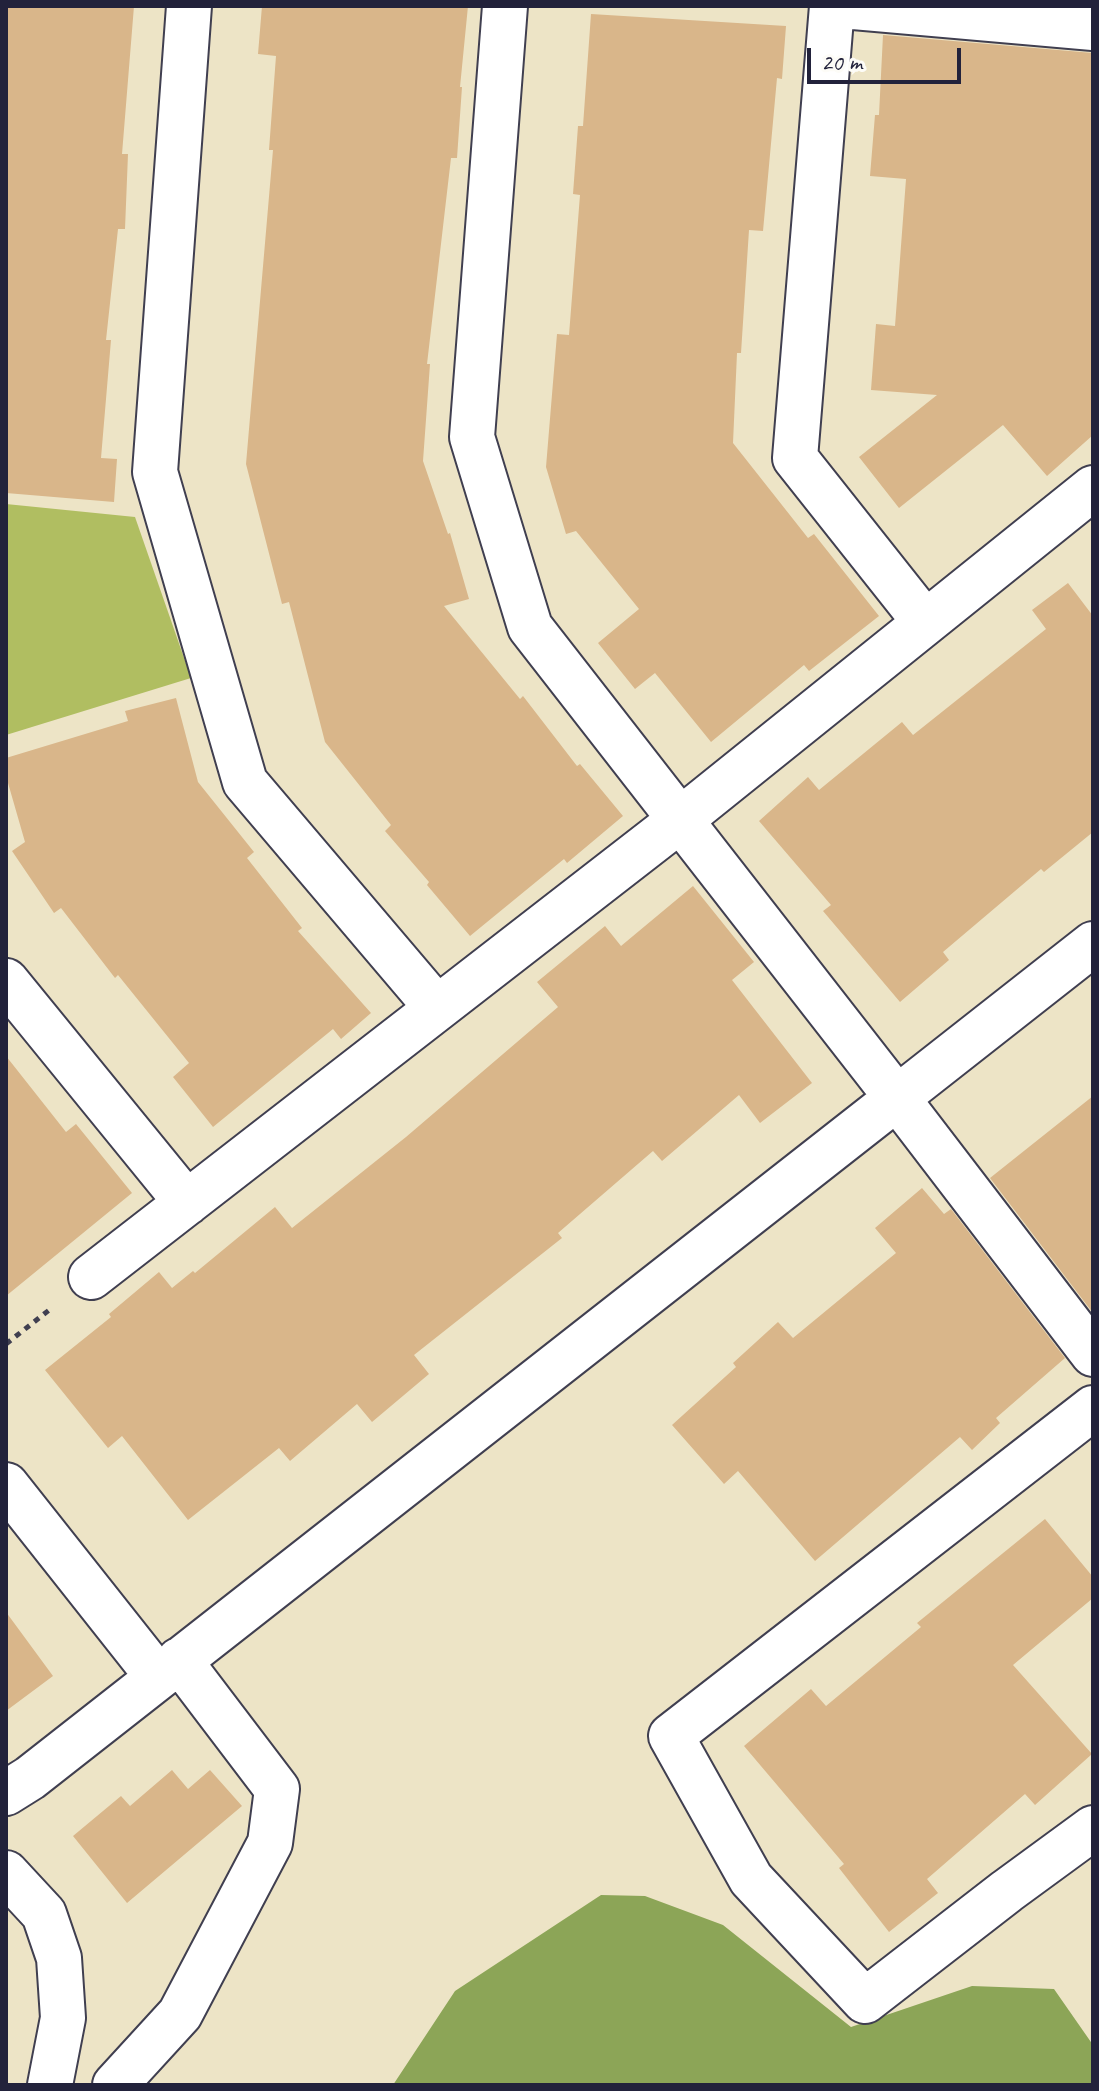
<!DOCTYPE html>
<html>
<head>
<meta charset="utf-8">
<style>
	body { margin:0 }
	#map { position:relative; width:1099px; height:2091px; overflow:hidden; background:#ede4c6; font-family:Caveat,sans-serif }
	canvas { display:block }
	.frame { position:absolute; inset:0; border:8px solid #22223b; pointer-events:none }
	.scale { position:absolute; left:807px; top:48px; width:154px; height:36px; box-sizing:border-box; border:4px solid #22223b; border-top:0; padding-left:10px; font-size:24px; line-height:28px; white-space:nowrap; color:#22223b; -webkit-text-stroke:6px #fdfcf7; paint-order:stroke }
</style>
</head>
<body>
<div id="map">
<canvas width="1099" height="2091"></canvas>
<div class="frame"></div>
<div class="scale">20 m</div>
</div>
<script>
const c = document.querySelector('canvas').getContext('2d');
c.lineJoin = 'round';
function fill(path, color) { c.fillStyle = color; c.fill(path, 'evenodd'); }
function stroke(path, color, width, dash) { c.strokeStyle = color; c.lineWidth = width; c.lineCap = dash ? 'butt' : 'round'; c.setLineDash(dash || []); c.stroke(path); }
const green = new Path2D(`
	M 6,504 L 135,517 L 191,678 L 6,735 Z`);
const forest = new Path2D(`
	M 601,1895 L 645,1896 L 723,1925 L 851,2027 L 972,1986 L 1054,1989 L 1093,2045 L 1093,2085 L 393,2085 L 455,1991 Z`);
const building = new Path2D(`
	M 6,6 L 134,6 L 122,154 L 128,154 L 125,229 L 118,229 L 106,340 L 111,340 L 101,458 L 117,459 L 114,502 L 6,493 Z
	M 262,6 L 468,6 L 460,87 L 462,87 L 457,158 L 451,158 L 427,364 L 430,364 L 423,461 L 448,534 L 450,533 L 469,599 L 444,606 L 520,699 L 523,696 L 577,766 L 580,764 L 623,816 L 567,863 L 564,859 L 470,936 L 427,885 L 429,882 L 385,831 L 391,825 L 325,742 L 289,602 L 282,604 L 246,464 L 273,150 L 269,150 L 276,56 L 258,54 Z
	M 591,14 L 786,26 L 782,79 L 777,78 L 763,231 L 749,230 L 741,353 L 737,353 L 733,443 L 808,538 L 814,534 L 879,616 L 809,671 L 804,665 L 711,742 L 655,673 L 635,689 L 598,643 L 639,609 L 576,531 L 566,534 L 546,467 L 557,334 L 569,335 L 580,195 L 573,194 L 578,126 L 583,126 Z
	M 883,35 L 1093,53 L 1093,435 L 1047,476 L 1003,425 L 899,508 L 859,457 L 937,395 L 871,390 L 876,324 L 895,326 L 906,179 L 870,176 L 875,115 L 879,115 Z
	M 1068,583 L 1093,616 L 1093,832 L 1044,872 L 1041,869 L 943,952 L 949,960 L 900,1002 L 823,911 L 831,905 L 759,821 L 808,777 L 819,790 L 902,722 L 913,735 L 1046,629 L 1032,610 Z
	M 176,698 L 198,782 L 254,852 L 247,858 L 302,928 L 298,931 L 371,1013 L 341,1039 L 333,1029 L 213,1127 L 173,1077 L 189,1063 L 118,975 L 115,978 L 61,908 L 54,913 L 12,851 L 25,842 L 6,776 L 6,758 L 128,721 L 125,711 Z
	M 693,886 L 754,962 L 732,980 L 812,1083 L 760,1123 L 739,1095 L 662,1161 L 653,1151 L 558,1233 L 562,1238 L 414,1355 L 429,1374 L 372,1422 L 357,1404 L 290,1461 L 279,1448 L 188,1520 L 122,1436 L 108,1448 L 45,1370 L 111,1317 L 109,1314 L 159,1272 L 172,1288 L 193,1271 L 195,1273 L 275,1207 L 292,1228 L 406,1137 L 558,1007 L 537,982 L 605,926 L 621,946 Z
	M 6,1056 L 66,1132 L 76,1124 L 132,1193 L 6,1296 Z
	M 1093,1096 L 1093,1313 L 990,1178 Z
	M 922,1188 L 944,1214 L 951,1209 L 1065,1358 L 996,1418 L 1000,1423 L 972,1450 L 960,1437 L 815,1561 L 738,1471 L 724,1484 L 672,1425 L 736,1367 L 733,1363 L 778,1322 L 793,1338 L 896,1253 L 875,1228 Z
	M 1045,1519 L 1093,1577 L 1093,1598 L 1013,1665 L 1092,1754 L 1035,1805 L 1025,1794 L 927,1879 L 938,1893 L 889,1932 L 839,1868 L 844,1864 L 744,1746 L 811,1689 L 826,1706 L 921,1627 L 917,1623 Z
	M 6,1612 L 53,1676 L 6,1711 Z
	M 172,1770 L 188,1789 L 210,1770 L 242,1806 L 127,1903 L 73,1836 L 121,1796 L 130,1806 Z`);
const path = new Path2D(`
	M 6,1344 L 53,1307`);
const minor = new Path2D(`
	M 189,6 L 155,472 L 245,782 L 437,1008
	M 832,6 L 795,458 L 925,622
	M 842,6 L 1093,28
	M 6,981 L 187,1203
	M 91,1277 L 680,820 L 1093,488
	M 1093,1408 L 671,1736 L 751,1879 L 865,2001 L 1007,1891 L 1093,1828
	M 6,1485 L 158,1677
	M 6,1793 L 30,1778 L 897,1098 L 530,627 L 472,437 L 505,6
	M 6,1873 L 44,1914 L 59,1958 L 63,2018 L 50,2085
	M 115,2085 L 180,2014 L 270,1843 L 277,1789 L 179,1660`);
const major = new Path2D(`
	M 1093,944 L 897,1098 L 1093,1354`);
fill(green, '#b0be61');
fill(forest, '#8ca557');
fill(building, '#d9b68a');
stroke(minor, '#403f50', 48);
stroke(major, '#403f50', 48);
stroke(path, '#403f50', 5, [6, 6]);
stroke(minor, '#fff', 44);
stroke(major, '#fff', 44);
</script>
</body>
</html>
